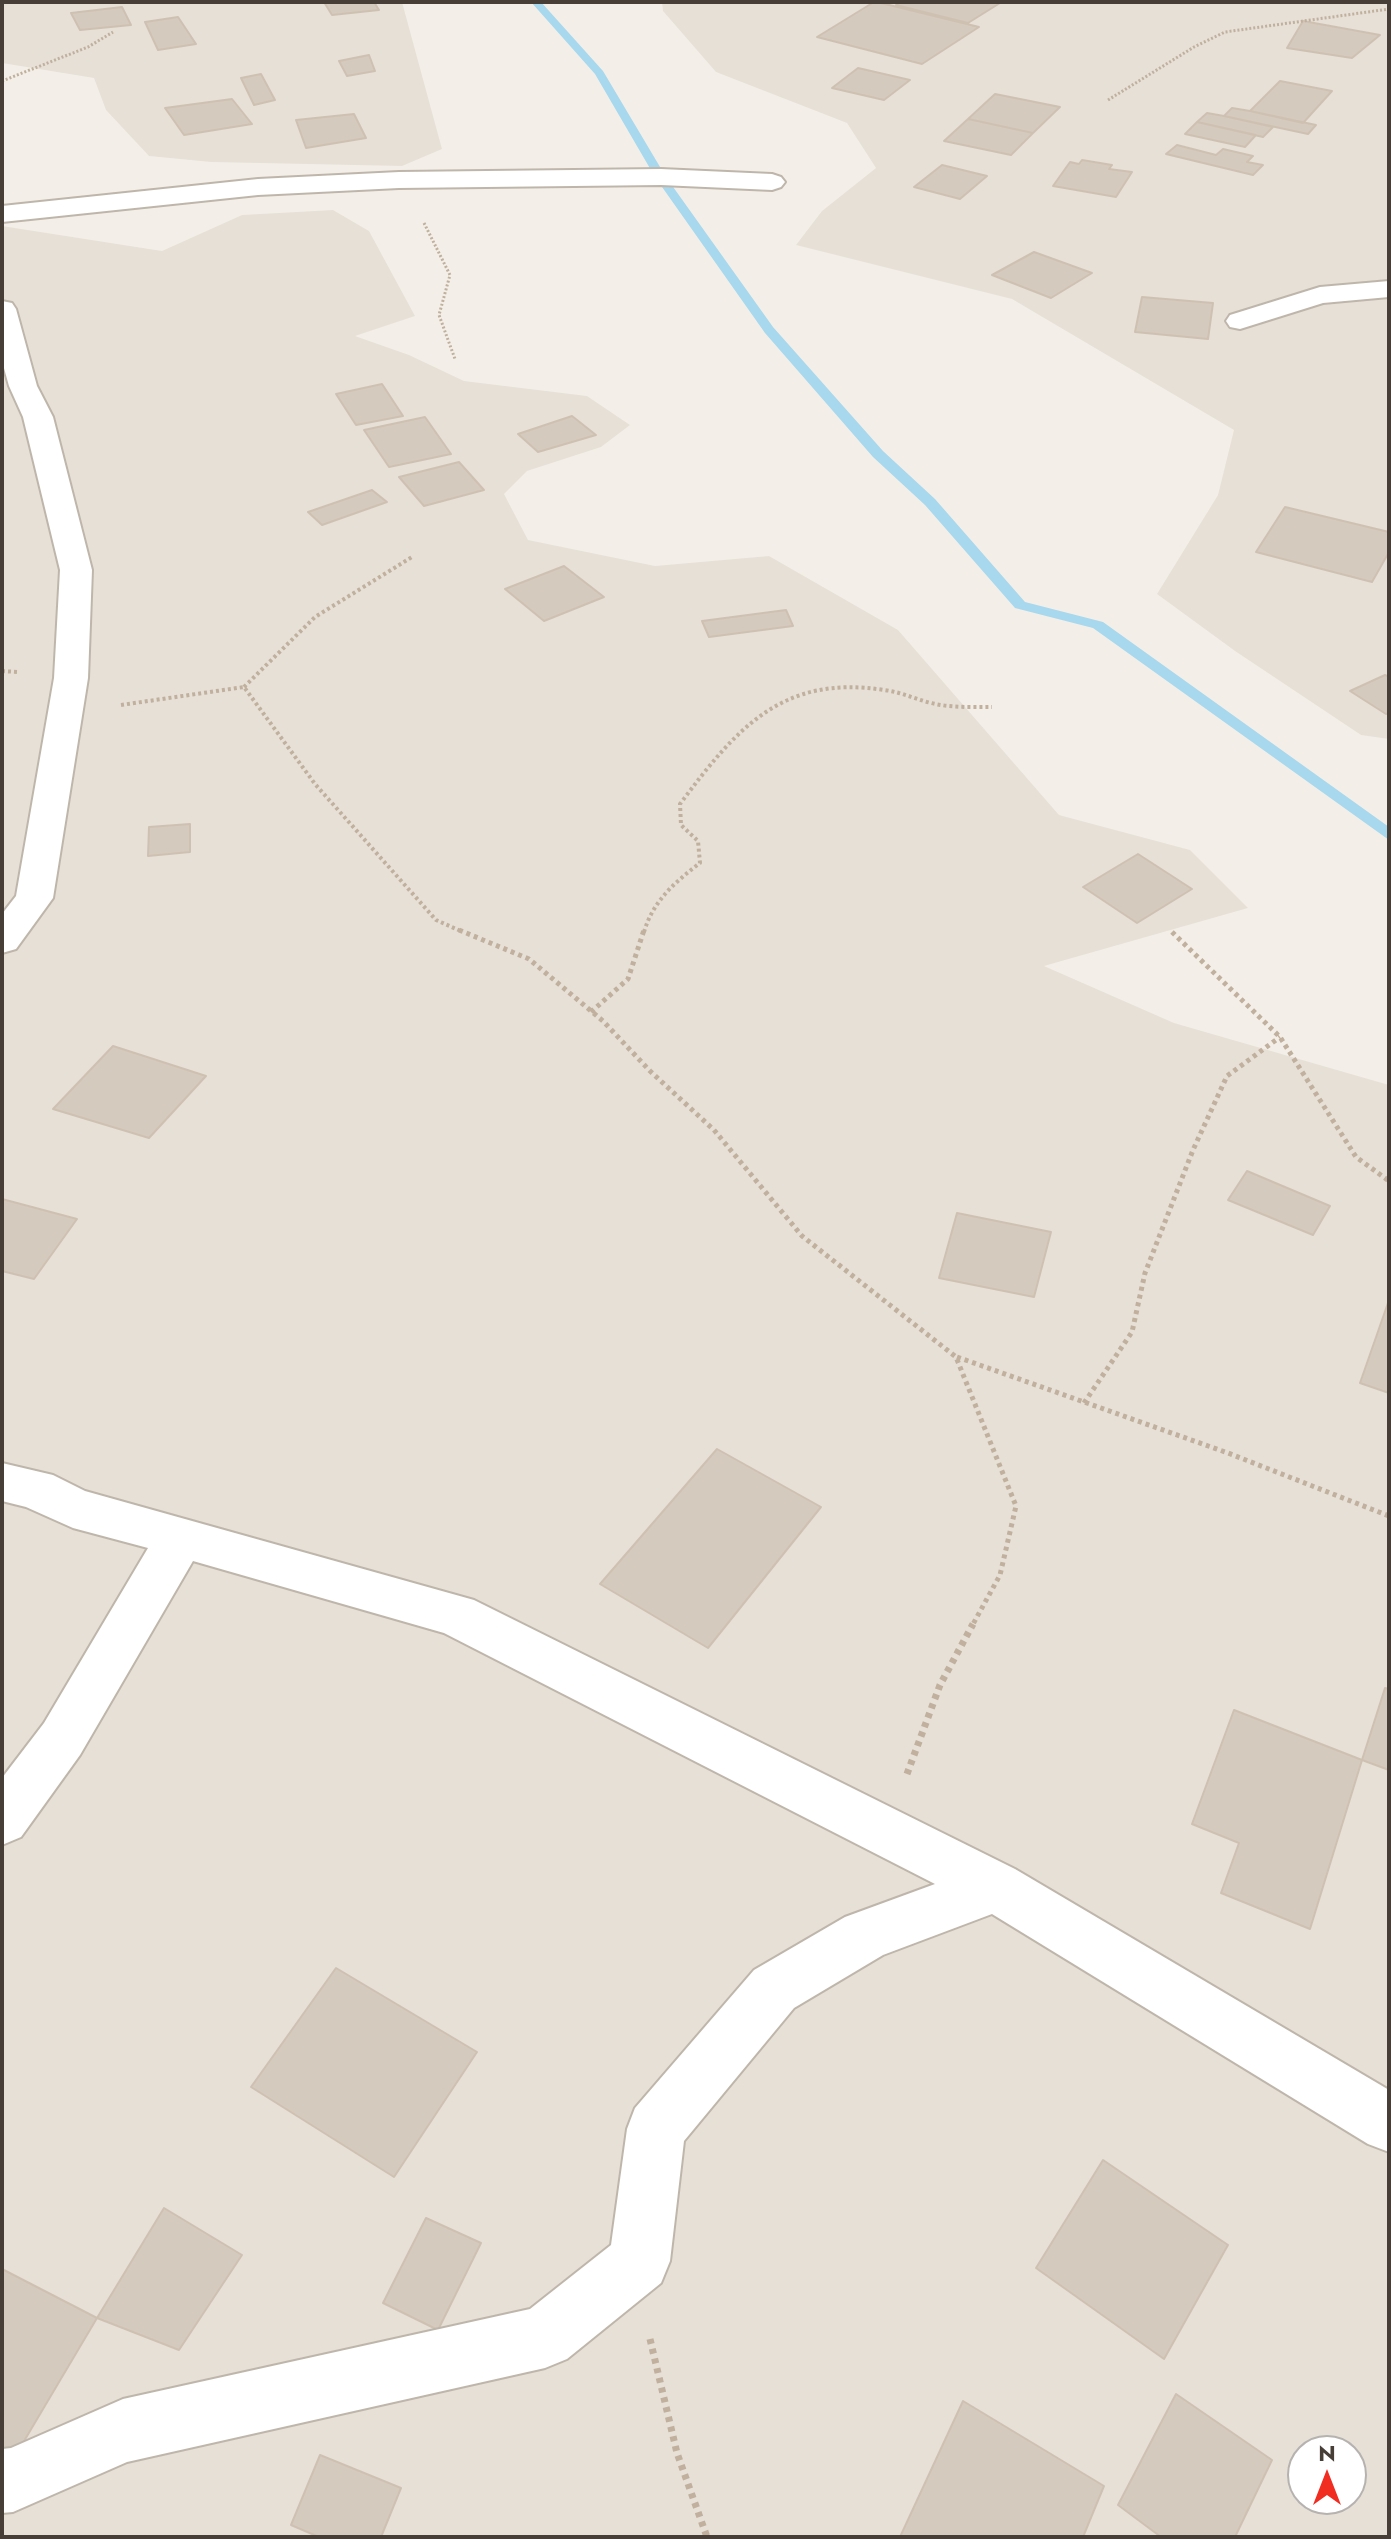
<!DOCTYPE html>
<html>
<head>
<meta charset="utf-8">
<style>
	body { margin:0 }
	#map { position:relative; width:1391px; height:2539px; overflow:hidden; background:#f3efe8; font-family:Jost,sans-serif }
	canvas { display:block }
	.frame { position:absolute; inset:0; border:4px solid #473f37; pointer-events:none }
	.north { position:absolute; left:1287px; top:2435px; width:80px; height:80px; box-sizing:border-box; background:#fff; border:2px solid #b5b2af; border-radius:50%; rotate:0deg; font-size:22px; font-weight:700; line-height:32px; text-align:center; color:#473f37 }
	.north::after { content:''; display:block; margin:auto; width:28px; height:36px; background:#f12c21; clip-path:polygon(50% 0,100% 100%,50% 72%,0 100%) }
</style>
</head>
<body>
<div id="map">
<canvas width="1391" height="2539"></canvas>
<div class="frame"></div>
<div class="north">N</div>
</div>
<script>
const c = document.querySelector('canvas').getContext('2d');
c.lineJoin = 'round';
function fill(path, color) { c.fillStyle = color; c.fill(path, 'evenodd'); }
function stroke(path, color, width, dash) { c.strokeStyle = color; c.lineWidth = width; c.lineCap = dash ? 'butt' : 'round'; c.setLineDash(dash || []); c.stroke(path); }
const residential = new Path2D(`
	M 2,2 L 402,2 L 442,149 L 402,166 L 211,162 L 149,156 L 106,110 L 94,78 L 2,63 Z
	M 662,2 L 1389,2 L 1389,739 L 1361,735 L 1235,651 L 1157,594 L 1218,495 L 1234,430 L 1012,299 L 796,245 L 822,211 L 876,168 L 847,123 L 716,72 L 663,11 Z
	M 333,210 L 369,231 L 415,316 L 355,336 L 409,355 L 464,381 L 587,396 L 630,425 L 601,447 L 527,471 L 504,494 L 528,540 L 655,566 L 769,556 L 898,630 L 1059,815 L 1190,850 L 1248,908 L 1044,966 L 1174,1023 L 1389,1085 L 1389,2537 L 2,2537 L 2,226 L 162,251 L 242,215 ZM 1303,2451 L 1351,2451 L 1351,2499 L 1303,2499 Z`);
const stream = new Path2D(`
	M 531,2 L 541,2 L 603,71 L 666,177 L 773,327 L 883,451 L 935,499 L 1025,602 L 1103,622 L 1389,827 L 1389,840 L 1093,628 L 1015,608 L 925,505 L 873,457 L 765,333 L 655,177 L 595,74 Z`);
const building = new Path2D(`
	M 324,2 L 374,2 L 379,10 L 332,15 Z
	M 874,2 L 877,2 L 979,27 L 922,64 L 817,37 Z
	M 901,2 L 996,2 L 1000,3 L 968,23 L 896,5 Z
	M 122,7 L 131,25 L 80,30 L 71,13 Z
	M 178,17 L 196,44 L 158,50 L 145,22 Z
	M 1303,21 L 1380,35 L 1352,58 L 1287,48 Z
	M 369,55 L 375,71 L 347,76 L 339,61 Z
	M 858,68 L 910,80 L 884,100 L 832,88 Z
	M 261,74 L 275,100 L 254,105 L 241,78 Z
	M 1280,81 L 1332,91 L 1303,123 L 1250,111 Z
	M 995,94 L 1060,107 L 1033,133 L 968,119 Z
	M 232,99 L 252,124 L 184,135 L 165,108 Z
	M 1232,108 L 1250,111 L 1316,125 L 1308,134 L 1224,116 Z
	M 1207,113 L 1224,116 L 1273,127 L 1263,137 L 1197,122 Z
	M 354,114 L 366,138 L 306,148 L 296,120 Z
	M 968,119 L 1033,133 L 1011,155 L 944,141 Z
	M 1197,122 L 1256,135 L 1245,147 L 1185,134 Z
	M 1177,145 L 1216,155 L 1223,149 L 1253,156 L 1247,162 L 1263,165 L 1253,175 L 1166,154 Z
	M 1082,160 L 1112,165 L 1109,169 L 1132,172 L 1116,197 L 1053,186 L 1070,162 L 1079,164 Z
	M 942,165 L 987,176 L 960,199 L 914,187 Z
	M 1034,252 L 1092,273 L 1051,298 L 992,275 Z
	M 1142,297 L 1213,303 L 1208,339 L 1135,332 Z
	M 382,384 L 403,416 L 356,425 L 336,394 Z
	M 572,416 L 596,435 L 538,452 L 518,434 Z
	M 425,417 L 451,454 L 389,467 L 364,430 Z
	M 459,462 L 484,490 L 424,506 L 399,477 Z
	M 372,490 L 387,502 L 322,525 L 308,512 Z
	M 1285,507 L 1389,532 L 1389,552 L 1372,582 L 1256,552 Z
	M 564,566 L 604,597 L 544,621 L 505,589 Z
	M 786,610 L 793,626 L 709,637 L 702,621 Z
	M 1385,675 L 1389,677 L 1389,713 L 1386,714 L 1350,691 Z
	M 190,824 L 190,852 L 148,856 L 149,827 Z
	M 1138,854 L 1192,889 L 1137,923 L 1083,887 Z
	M 113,1046 L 206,1076 L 149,1138 L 53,1109 Z
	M 1247,1171 L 1330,1206 L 1313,1235 L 1228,1200 Z
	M 2,1199 L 77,1219 L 34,1279 L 2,1271 Z
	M 957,1213 L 1051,1232 L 1034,1297 L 939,1278 Z
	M 1389,1300 L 1389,1393 L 1360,1383 Z
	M 717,1449 L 821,1507 L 708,1648 L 600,1584 Z
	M 1385,1688 L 1389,1689 L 1389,1770 L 1362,1760 Z
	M 1234,1710 L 1362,1760 L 1310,1929 L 1221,1893 L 1239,1843 L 1192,1824 Z
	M 336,1968 L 477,2052 L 394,2177 L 251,2087 Z
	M 1103,2160 L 1228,2245 L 1164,2359 L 1036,2268 Z
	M 164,2208 L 242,2255 L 179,2350 L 97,2318 Z
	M 426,2218 L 481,2243 L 438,2330 L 383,2303 Z
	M 2,2269 L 97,2318 L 14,2458 L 2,2452 Z
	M 1176,2394 L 1272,2460 L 1235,2537 L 1161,2537 L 1118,2505 Z
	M 963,2401 L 1104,2486 L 1083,2537 L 900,2537 Z
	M 320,2455 L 401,2488 L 381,2537 L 319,2537 L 291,2525 Z`);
const pathFar3 = new Path2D(`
	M 2,81 L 88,47 L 113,32
	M 1108,100 L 1194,47 L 1225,32 L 1389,9
	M 424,223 L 450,275 L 439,315 L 455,359`);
const pathFar2 = new Path2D(`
	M 2,671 L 17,672
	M 244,687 L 315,617 L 412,557
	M 121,705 L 244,687 L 315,784 L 436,920 L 463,932
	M 644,932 C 653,901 675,882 700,863 L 698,841 L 681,825 L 680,804 C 736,729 782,674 884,690 C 901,692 915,699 931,703 C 951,708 972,707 992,707`);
const pathFar1 = new Path2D(`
	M 459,930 L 529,959 L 603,1021 L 650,1071 L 714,1130 L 802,1236 L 956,1357 L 1016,1506 L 1000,1575 L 972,1626
	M 1172,932 L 1280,1037 L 1356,1157 L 1389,1181
	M 591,1012 L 628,979 L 644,930
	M 957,1357 L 1228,1453 L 1389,1516
	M 1084,1403 L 1132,1332 L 1145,1273 L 1193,1150 L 1227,1076 L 1280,1037`);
const path = new Path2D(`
	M 907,1774 L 940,1685 L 973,1624
	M 650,2339 L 677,2453 L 707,2537`);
const street = new Path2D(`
	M 661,169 L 772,174 L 781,177 L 785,182 L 781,187 L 772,190 L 661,185 L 399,188 L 258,195 L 2,222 L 2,206 L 258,179 L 399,172 Z
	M 1389,281 L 1389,297 L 1323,303 L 1240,329 L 1230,327 L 1226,321 L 1230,315 L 1320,287 Z
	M 2,301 L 12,303 L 16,309 L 37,386 L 53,417 L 92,570 L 88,678 L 53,898 L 16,949 L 2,953 L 2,914 L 16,896 L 54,678 L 60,570 L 23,417 L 9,386 L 2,361 Z
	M 2,1463 L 53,1475 L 85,1491 L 474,1600 L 1015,1869 L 1389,2090 L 1389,2152 L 1368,2144 L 992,1914 L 883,1955 L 794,2008 L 684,2141 L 670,2261 L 661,2283 L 567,2359 L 545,2368 L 127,2462 L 13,2512 L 2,2513 L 2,2449 L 11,2448 L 123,2399 L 530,2309 L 611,2245 L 627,2129 L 635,2108 L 754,1970 L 845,1917 L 935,1884 L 444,1633 L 193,1561 L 80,1755 L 21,1837 L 2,1845 L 2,1778 L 44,1723 L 148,1548 L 73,1528 L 26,1507 L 2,1501 Z`);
fill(residential, '#e7e0d7');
fill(stream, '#a7d8ee');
fill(building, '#d5cabe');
stroke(building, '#cfc1b2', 2);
stroke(street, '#bfb6ab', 4);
stroke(pathFar3, '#c0b09d', 3, [2, 2]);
stroke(pathFar2, '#c0b09d', 4, [3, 3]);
stroke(pathFar1, '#c0b09d', 5, [4, 4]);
stroke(path, '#c0b09d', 7, [5, 5]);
fill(street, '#fff');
</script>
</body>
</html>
